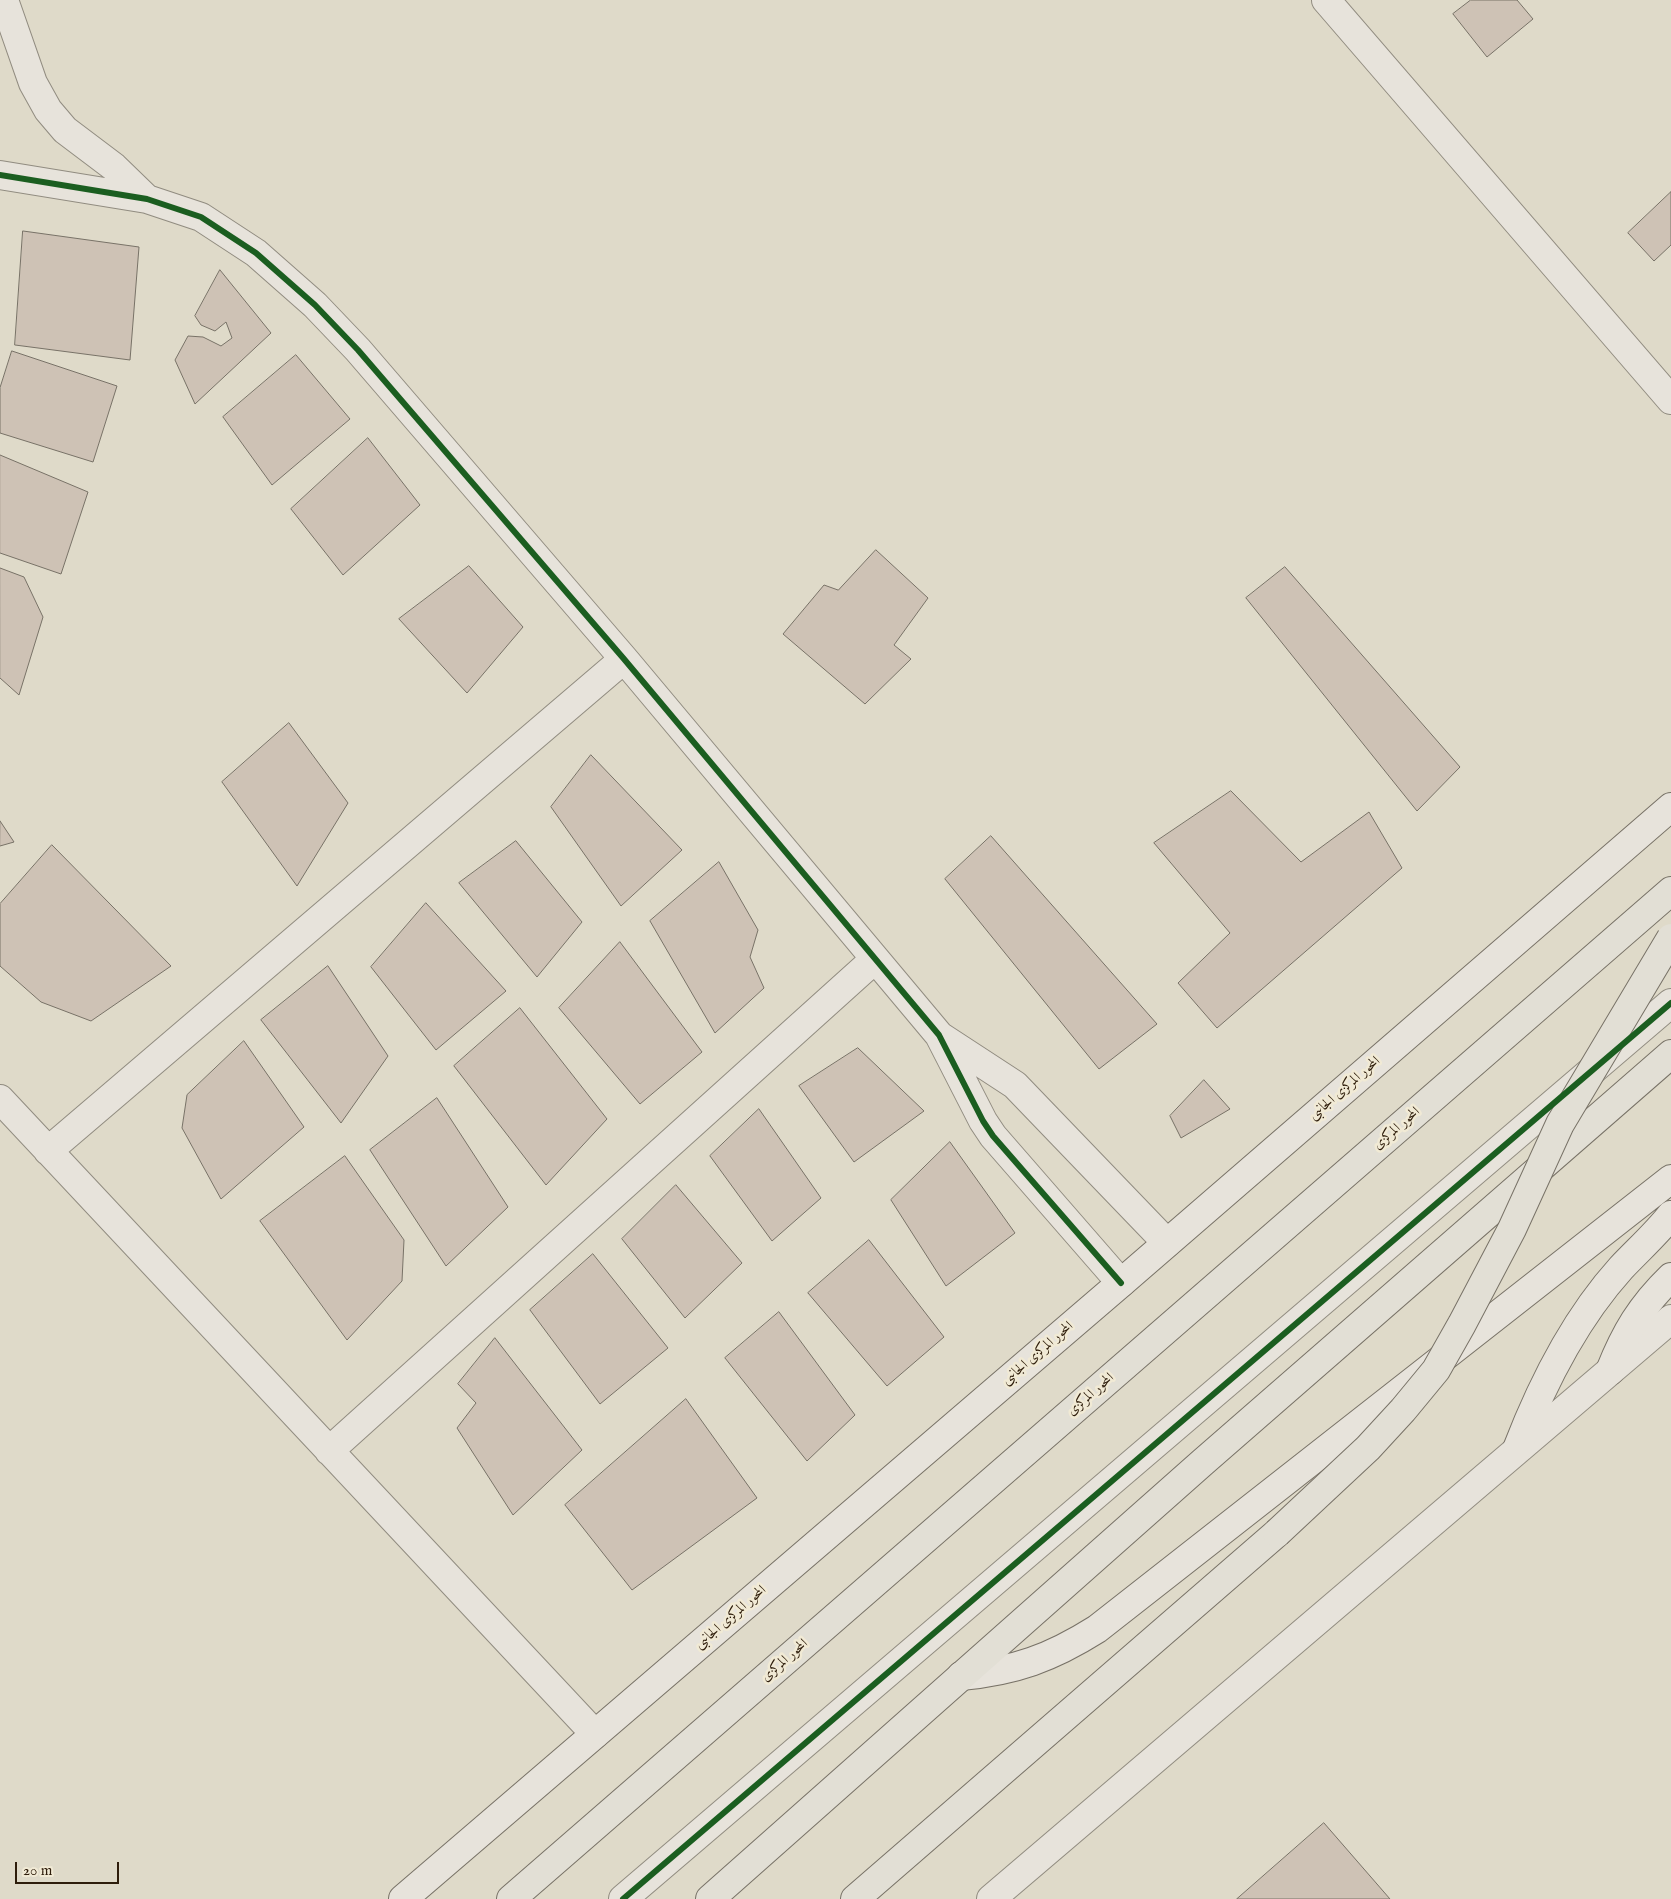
<!DOCTYPE html>
<html>
<head>
<meta charset="utf-8">
<style>
	body { margin:0 }
	#map { position:relative; width:1671px; height:1899px; overflow:hidden; background:#dfdac9; font-family:"IM FELL English",serif }
	canvas { display:block }
	.scale { position:absolute; left:15px; top:1862px; width:104px; height:22px; box-sizing:border-box; border:2px solid #2e1d0b; border-top:0; padding-left:6px; font-size:15px; line-height:18px; white-space:nowrap; color:#2e1d0b; -webkit-text-stroke:4px #f1ead5; paint-order:stroke }
</style>
</head>
<body>
<div id="map">
<canvas width="1671" height="1899"></canvas>
<div class="scale">20 m</div>
</div>
<script>
const c = document.querySelector('canvas').getContext('2d');
c.lineJoin = 'round';
function fill(path, color) { c.fillStyle = color; c.fill(path, 'evenodd'); }
function stroke(path, color, width, dash) { c.strokeStyle = color; c.lineWidth = width; c.lineCap = dash ? 'butt' : 'round'; c.setLineDash(dash || []); c.stroke(path); }
function label(font, color, halo, rows, align = 'center') {
  c.font = font + ' "IM FELL English",Amiri,serif'; c.lineWidth = 5; c.setLineDash([]); c.textBaseline = 'middle'; c.strokeStyle = halo; c.fillStyle = color; for (const [text, x, y, turn = 0] of rows) {
    c.save(); c.translate(x, y); c.rotate((+turn || 0) * Math.PI / 180); c.textAlign = isNaN(turn) ? turn : align; if (halo) c.strokeText(text, 0, 0); c.fillText(text, 0, 0); c.restore();
  }
}
const building = new Path2D(`
	M 1471,0 L 1517,0 L 1533,19 L 1487,57 L 1453,14 Z
	M 1671,192 L 1671,245 L 1654,261 L 1628,233 Z
	M 23,231 L 139,247 L 130,360 L 15,345 Z
	M 220,270 L 271,333 L 195,404 L 175,360 L 188,336 L 203,337 L 221,346 L 232,338 L 226,322 L 215,331 L 201,325 L 195,316 Z
	M 12,351 L 117,386 L 93,462 L 0,433 L 0,388 Z
	M 296,355 L 350,419 L 272,485 L 223,417 Z
	M 368,438 L 420,505 L 343,575 L 291,509 Z
	M 0,455 L 88,492 L 61,574 L 0,553 Z
	M 876,550 L 928,598 L 894,645 L 911,659 L 865,704 L 783,634 L 824,585 L 838,590 Z
	M 469,566 L 523,627 L 467,693 L 399,619 Z
	M 1285,567 L 1460,767 L 1417,811 L 1246,598 Z
	M 0,568 L 24,577 L 43,617 L 19,695 L 0,678 Z
	M 289,723 L 348,803 L 297,886 L 222,782 Z
	M 591,755 L 682,850 L 621,906 L 551,807 Z
	M 1231,791 L 1301,862 L 1369,812 L 1402,868 L 1217,1028 L 1178,983 L 1230,933 L 1154,843 Z
	M 0,821 L 14,842 L 0,846 Z
	M 991,836 L 1157,1024 L 1099,1069 L 945,879 Z
	M 516,841 L 582,922 L 537,977 L 459,883 Z
	M 52,845 L 171,966 L 91,1021 L 41,1002 L 0,966 L 0,904 Z
	M 719,862 L 758,930 L 750,957 L 764,988 L 715,1033 L 650,921 Z
	M 426,903 L 506,991 L 436,1050 L 371,967 Z
	M 620,942 L 702,1052 L 640,1104 L 559,1008 Z
	M 328,966 L 388,1056 L 341,1123 L 261,1020 Z
	M 520,1008 L 607,1119 L 546,1185 L 454,1066 Z
	M 244,1041 L 304,1127 L 221,1199 L 182,1128 L 187,1095 Z
	M 858,1048 L 924,1111 L 854,1162 L 799,1086 Z
	M 1204,1080 L 1230,1109 L 1181,1138 L 1170,1116 Z
	M 437,1098 L 508,1207 L 446,1266 L 370,1150 Z
	M 759,1109 L 821,1198 L 772,1241 L 710,1156 Z
	M 950,1142 L 1015,1233 L 946,1286 L 891,1200 Z
	M 345,1156 L 404,1240 L 402,1281 L 347,1340 L 260,1221 Z
	M 676,1185 L 742,1263 L 685,1318 L 622,1239 Z
	M 869,1240 L 944,1337 L 887,1386 L 808,1293 Z
	M 593,1254 L 668,1348 L 600,1404 L 530,1310 Z
	M 779,1312 L 855,1415 L 807,1461 L 725,1358 Z
	M 495,1338 L 582,1450 L 513,1515 L 457,1428 L 476,1403 L 458,1384 Z
	M 686,1399 L 757,1498 L 632,1590 L 565,1505 Z
	M 1324,1823 L 1390,1899 L 1237,1899 Z`);
const minor = new Path2D(`
	M 4,0 L 33,83 L 48,110 L 65,130 L 114,167 L 147,199
	M 1326,0 L 1671,400
	M 0,175 L 147,199 L 201,217 L 256,253 L 315,305 L 358,350 L 624,659 L 939,1035 L 983,1121 L 993,1136 L 1121,1283
	M 940,1036 L 1015,1085 L 1167,1243
	M 0,1099 L 595,1734
	M 48,1151 L 624,659
	M 329,1451 L 875,959
	M 623,1899 L 1671,1003
	M 991,1899 L 1671,1319`);
const secondary = new Path2D(`
	M 1610,1371 C 1625,1333 1641,1306 1671,1277
	M 1517,1449 C 1542,1384 1574,1320 1621,1268 C 1638,1250 1656,1234 1671,1215
	M 961,1676 C 1015,1671 1051,1658 1097,1629 L 1671,1179
	M 403,1899 L 1121,1283 L 1671,807`);
const trunk = new Path2D(`
	M 511,1899 L 1671,891
	M 710,1899 L 1203,1462 L 1671,1054
	M 855,1899 L 1277,1533`);
const trunkBridge = new Path2D(`
	M 1277,1533 L 1368,1448 L 1403,1410 L 1436,1370 L 1462,1324 L 1512,1229 L 1560,1124 L 1671,938`);
const cycleway = new Path2D(`
	M 0,175 L 147,199 L 201,217 L 256,253 L 315,305 L 358,350 L 624,659 L 939,1035 L 983,1121 L 993,1136 L 1121,1283
	M 623,1899 L 1671,1003`);
const streetNames = [
	["المحور المركزى الجانبى",1345,1089,-41],
	["المحور المركزى",1397,1129,-41],
	["المحور المركزى الجانبى",1038,1354,-41],
	["المحور المركزى",1091,1395,-41],
	["المحور المركزى الجانبى",731,1618,-41],
	["المحور المركزى",785,1661,-41]
];
fill(building, '#cec2b5');
stroke(building, '#787267', 1);
stroke(minor, '#918c80', 30);
stroke(secondary, '#787267', 30);
stroke(trunk, '#787267', 30);
stroke(minor, '#e7e3db', 28);
stroke(secondary, '#e7e3db', 28);
stroke(trunk, '#e2dfd5', 28);
stroke(trunkBridge, '#787267', 30, []);
stroke(trunkBridge, '#e2dfd5', 28);
stroke(cycleway, '#1b5e20', 6);
label('14px', '#2e1d0b', '#f1ead5', streetNames);
</script>
</body>
</html>
